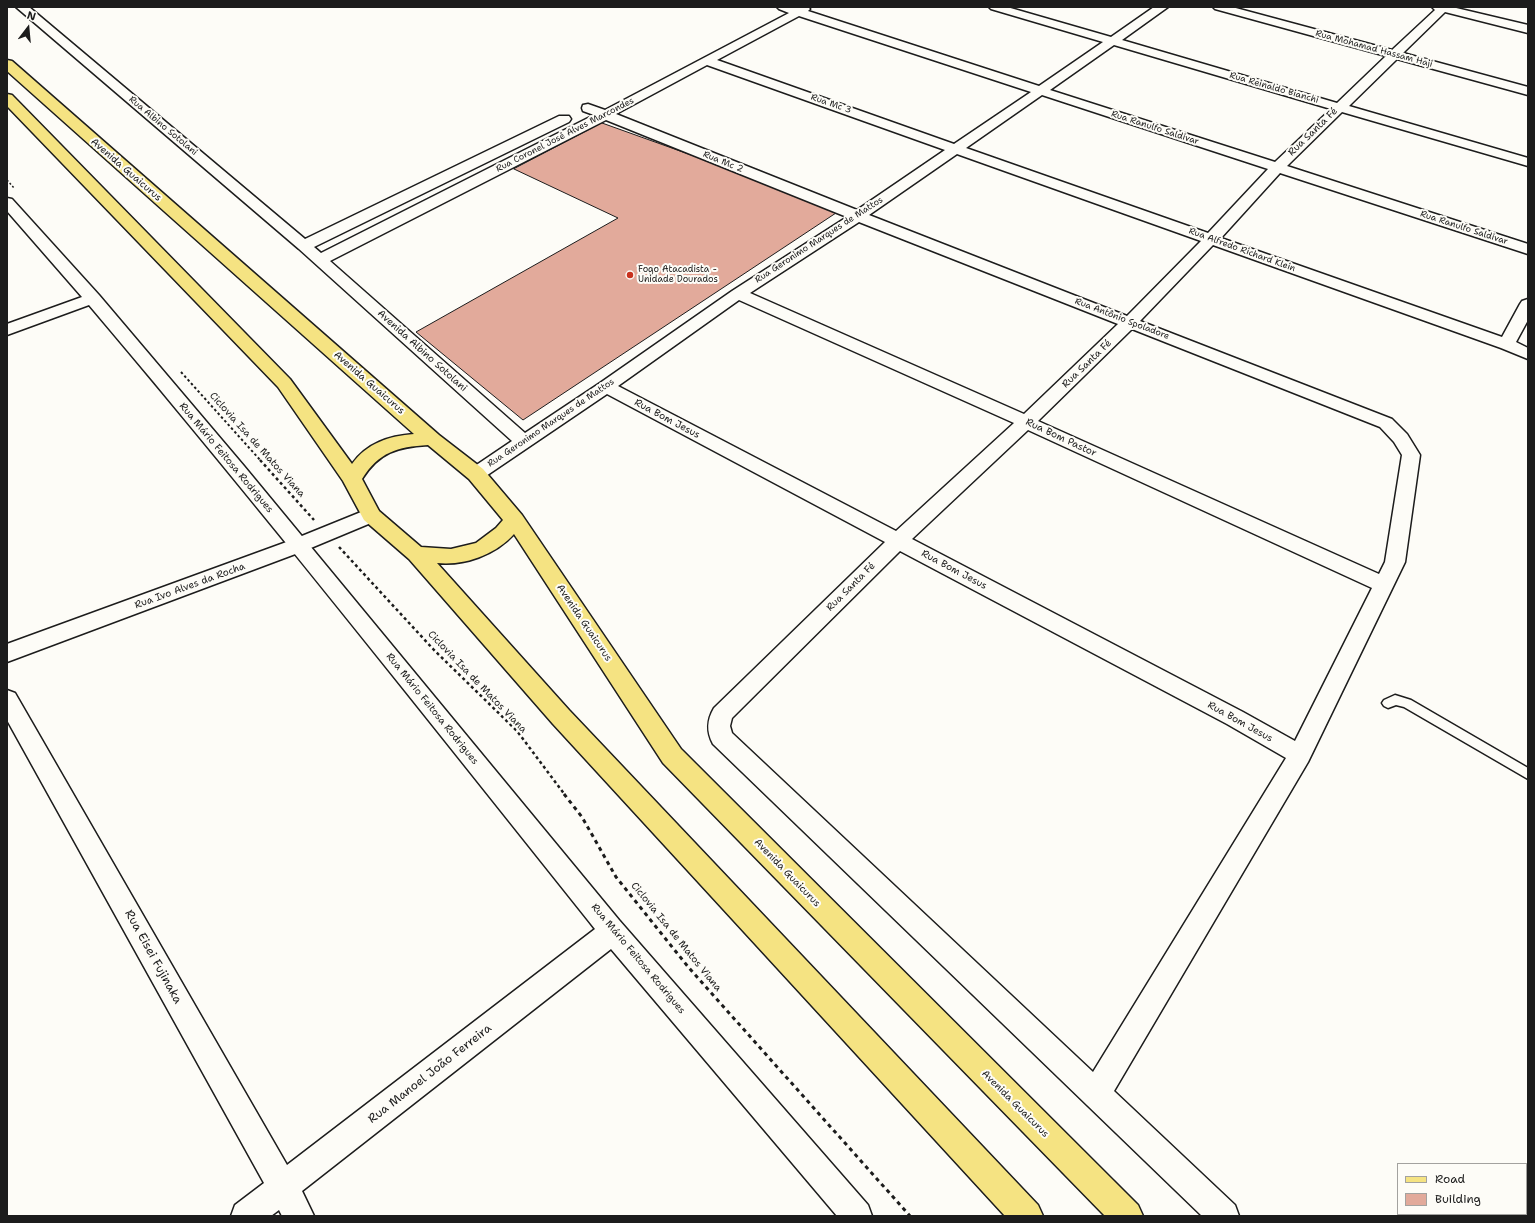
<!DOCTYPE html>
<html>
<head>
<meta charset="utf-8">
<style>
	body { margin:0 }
	#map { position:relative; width:1535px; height:1223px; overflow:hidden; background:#fdfcf7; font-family:"Shantell Sans",sans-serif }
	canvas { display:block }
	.frame { position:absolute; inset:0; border:8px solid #1c1c1c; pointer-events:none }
	.legend { position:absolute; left:1397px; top:1163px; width:130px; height:52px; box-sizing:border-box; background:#fdfcf7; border:1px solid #a3a29f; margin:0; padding:5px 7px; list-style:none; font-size:12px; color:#1c1c1c }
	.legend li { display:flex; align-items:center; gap:8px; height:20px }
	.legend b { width:20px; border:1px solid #a3a29f }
	.north { position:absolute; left:8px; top:8px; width:40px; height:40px; -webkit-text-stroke:3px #fdfcf7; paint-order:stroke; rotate:16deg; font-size:11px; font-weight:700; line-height:16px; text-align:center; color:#1c1c1c }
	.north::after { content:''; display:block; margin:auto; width:14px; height:18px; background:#1c1c1c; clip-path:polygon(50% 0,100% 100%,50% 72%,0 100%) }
</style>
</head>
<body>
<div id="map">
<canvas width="1535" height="1223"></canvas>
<div class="frame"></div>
<ul class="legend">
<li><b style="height:5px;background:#f5e382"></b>Road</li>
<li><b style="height:11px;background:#e2aa9b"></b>Building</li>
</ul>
<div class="north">N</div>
</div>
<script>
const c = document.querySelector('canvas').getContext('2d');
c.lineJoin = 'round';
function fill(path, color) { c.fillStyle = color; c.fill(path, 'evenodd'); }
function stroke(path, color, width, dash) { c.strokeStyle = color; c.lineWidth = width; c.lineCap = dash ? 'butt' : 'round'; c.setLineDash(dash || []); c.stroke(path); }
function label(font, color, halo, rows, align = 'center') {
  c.font = font + ' "Shantell Sans",sans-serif'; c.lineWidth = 4; c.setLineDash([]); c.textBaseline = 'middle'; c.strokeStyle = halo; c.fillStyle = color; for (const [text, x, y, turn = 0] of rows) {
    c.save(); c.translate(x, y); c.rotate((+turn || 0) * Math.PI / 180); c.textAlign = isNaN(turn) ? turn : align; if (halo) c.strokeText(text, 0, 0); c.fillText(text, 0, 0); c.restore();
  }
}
const building = new Path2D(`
	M 602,123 L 842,209 L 523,420 L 416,332 L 618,218 L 514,169 Z`);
const pathFar3 = new Path2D(`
	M 7,180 L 14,188`);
const pathFar2 = new Path2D(`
	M 181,372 L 261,461`);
const pathFar1 = new Path2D(`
	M 260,460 L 314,520
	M 339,547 L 434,650 L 517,731 L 565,795`);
const path = new Path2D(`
	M 564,794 L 582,817 L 616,877 L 689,968 L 910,1216`);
const service = new Path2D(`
	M 1395,695 L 1411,700 L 1528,768 L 1528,779 L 1404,707 L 1396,705 L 1388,708 L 1384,706 L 1382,703 L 1384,700 Z
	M 1526,1192 L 1528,1193 L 1528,1209 L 1526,1208 Z
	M 1481,1214 L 1498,1214 L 1497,1216 L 1480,1216 Z`);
const minor = new Path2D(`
	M 16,7 L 29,7 L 305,239 L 559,116 L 569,116 L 571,119 L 569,122 L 314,247 L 321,253 L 594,115 L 583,111 L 582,108 L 583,105 L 588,104 L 605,110 L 789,13 L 779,9 L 777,7 L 808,7 L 810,9 L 808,11 L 1039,86 L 1103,42 L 991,9 L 989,7 L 1007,7 L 1111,37 L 1154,7 L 1168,7 L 1122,40 L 1337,103 L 1386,56 L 1215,9 L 1213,7 L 1232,7 L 1392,50 L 1435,10 L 1432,7 L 1452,7 L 1528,25 L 1528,33 L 1445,12 L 1403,53 L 1528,87 L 1528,95 L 1397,59 L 1349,106 L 1528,158 L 1528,166 L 1342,112 L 1287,166 L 1528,244 L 1528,254 L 1280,173 L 1221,238 L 1502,337 L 1520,304 L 1522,301 L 1528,299 L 1528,320 L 1516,342 L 1528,348 L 1528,359 L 1501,348 L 1213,245 L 1140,321 L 1392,419 L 1407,434 L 1420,455 L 1405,562 L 1308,762 L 1114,1091 L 1235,1205 L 1239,1216 L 1202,1216 L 713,744 C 706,731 707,720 714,708 L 885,542 L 607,394 L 483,478 L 476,480 L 469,478 L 467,474 L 469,470 L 512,441 L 299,249 ZM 799,16 L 1031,92 L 954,144 L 717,60 ZM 1114,45 L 1331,109 L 1275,162 L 1050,90 ZM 707,65 L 945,150 L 857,210 L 616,114 ZM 1042,95 L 1268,169 L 1208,233 L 966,148 ZM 606,120 L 847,217 L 732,291 L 600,383 L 525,433 L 330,261 ZM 957,154 L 1201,241 L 1127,316 L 869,215 ZM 859,222 L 1118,324 L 1024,414 L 750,293 ZM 739,300 L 1014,423 L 896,531 L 618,386 ZM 1132,329 L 1380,427 L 1394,442 L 1402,455 L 1385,562 L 1379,574 L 1038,421 ZM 1028,430 L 1372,588 L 1295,741 L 1243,712 L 912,539 ZM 900,551 L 1227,724 L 1286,758 L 1093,1072 L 732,733 L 730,726 L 732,718 Z
	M 7,198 L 12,199 L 99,295 L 244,466 L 619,920 L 868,1205 L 872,1216 L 837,1216 L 611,949 L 302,1191 L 314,1216 L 282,1216 L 279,1210 L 271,1216 L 231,1216 L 235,1205 L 264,1183 L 7,720 L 7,690 L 15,693 L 287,1165 L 595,929 C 428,720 262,509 89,305 L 7,335 L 7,324 L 82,297 L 7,211 Z`);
const tertiary = new Path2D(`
	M 371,508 L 378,510 L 381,515 L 378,520 L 306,550 L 7,662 L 7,644 L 292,540 Z`);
const primary = new Path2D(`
	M 7,60 L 12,61 L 439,435 L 483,469 L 522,515 L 681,749 L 1138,1205 L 1143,1216 L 1105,1216 L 663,763 L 514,534 C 495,555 464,566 437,563 L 569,710 L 1038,1205 L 1043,1216 L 1005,1216 L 553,724 L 409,559 L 364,520 L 343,481 L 278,387 L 7,106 L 7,94 L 12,95 L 290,379 L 352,464 C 367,443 389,436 414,434 L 7,71 ZM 428,445 L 469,479 L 503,520 L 496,528 L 476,543 L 451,549 L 421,547 L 379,511 L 362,479 C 379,452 397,447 428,445 Z`);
const markers = [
	[630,275,4,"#c8321e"]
];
const farStreetnames = [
	["Rua Mohamad Hassam Haji",1374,49,15],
	["Rua Reinaldo Bianchi",1274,88,16],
	["Rua Mc 3",831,104,19],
	["Rua Albino Sotolani",163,126,40],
	["Rua Ranulfo Saldivar",1155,128,18],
	["Rua Coronel José Alves Marcondes",565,135,-27],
	["Rua Mc 2",723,162,22],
	["Rua Ranulfo Saldivar",1464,228,18],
	["Rua Geronimo Marques de Mattos",819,240,-33],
	["Rua Alfredo Richard Klein",1242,250,20],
	["Rua Antônio Spoladore",1122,319,21],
	["Rua Geronimo Marques de Mattos",551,423,-34]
];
const farPoinames = [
	["Fogo Atacadista -",638,270],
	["Unidade Dourados",638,280]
];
const streetNames = [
	["Rua Santa Fé",1313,132,-44],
	["Avenida Guaicurus",126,170,41],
	["Avenida Albino Sotolani",422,351,42],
	["Rua Santa Fé",1087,364,-44],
	["Avenida Guaicurus",369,383,41],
	["Rua Bom Jesus",667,419,28],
	["Rua Bom Pastor",1061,438,25],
	["Ciclovia Isa de Matos Viana",257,445,48],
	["Rua Mário Feitosa Rodrigues",226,458,50],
	["Rua Bom Jesus",954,570,28],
	["Rua Ivo Alves da Rocha",190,586,-20],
	["Rua Santa Fé",851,587,-45],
	["Avenida Guaicurus",584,623,56],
	["Ciclovia Isa de Matos Viana",477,682,46],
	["Rua Mário Feitosa Rodrigues",432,709,51],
	["Rua Bom Jesus",1240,722,29],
	["Avenida Guaicurus",787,873,46],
	["Ciclovia Isa de Matos Viana",676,937,51],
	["Rua Mário Feitosa Rodrigues",638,959,50],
	["Avenida Guaicurus",1015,1104,45]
];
const nearStreetnames = [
	["Rua Eisei Fujinaka",153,957,61],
	["Rua Manoel João Ferreira",430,1074,-38]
];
fill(building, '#e2aa9b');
stroke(building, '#1c1c1c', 1);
stroke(service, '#1c1c1c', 3);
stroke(minor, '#1c1c1c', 3);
stroke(tertiary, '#1c1c1c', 3);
stroke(primary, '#1c1c1c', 3);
stroke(pathFar3, '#1c1c1c', 1.5, [2, 2]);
stroke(pathFar2, '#1c1c1c', 2, [2.5, 2.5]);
stroke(pathFar1, '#1c1c1c', 2.5, [3, 3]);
stroke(path, '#1c1c1c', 3, [4, 4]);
fill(service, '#fdfcf7');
fill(minor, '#fdfcf7');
fill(tertiary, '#fdfcf7');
fill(primary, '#f5e382');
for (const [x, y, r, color] of markers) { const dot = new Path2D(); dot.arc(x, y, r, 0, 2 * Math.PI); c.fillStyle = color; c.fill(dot); stroke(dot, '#fdfcf7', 1.5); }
label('9px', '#1c1c1c', '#fdfcf7', farStreetnames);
label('9px', '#1c1c1c', '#fdfcf7', farPoinames, 'left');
label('10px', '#1c1c1c', '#fdfcf7', streetNames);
label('12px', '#1c1c1c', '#fdfcf7', nearStreetnames);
</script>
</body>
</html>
